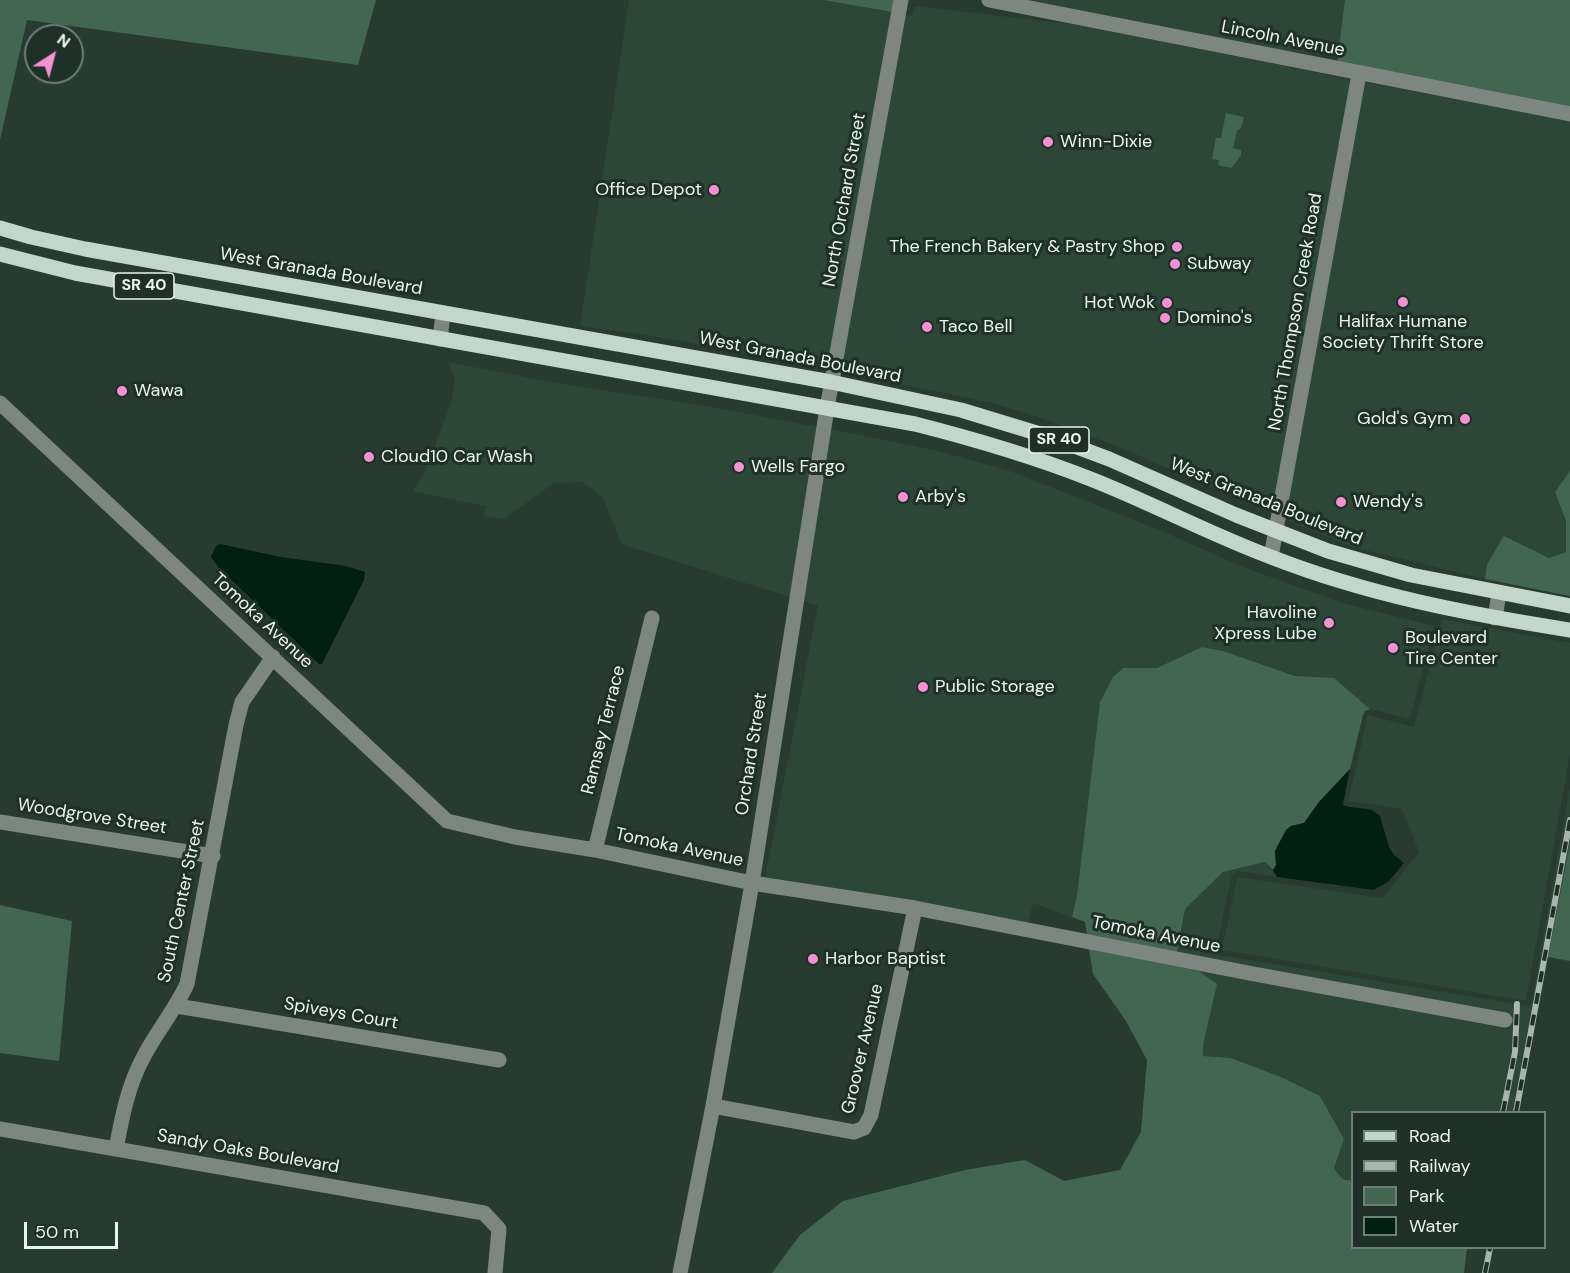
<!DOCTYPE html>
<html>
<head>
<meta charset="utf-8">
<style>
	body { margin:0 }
	#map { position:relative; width:1570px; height:1273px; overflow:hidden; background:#283b31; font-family:"DM Sans",sans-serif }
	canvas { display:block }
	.legend { position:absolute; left:1351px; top:1111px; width:195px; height:138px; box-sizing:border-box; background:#1e3027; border:2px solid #6f7f77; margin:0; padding:8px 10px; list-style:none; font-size:18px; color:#e9f5ee }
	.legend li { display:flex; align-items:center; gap:12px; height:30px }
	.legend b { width:30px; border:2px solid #6f7f77 }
	.north { position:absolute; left:24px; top:24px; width:60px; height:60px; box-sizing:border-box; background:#1e3027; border:2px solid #6f7f77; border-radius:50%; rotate:36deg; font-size:16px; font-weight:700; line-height:24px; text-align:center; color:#e9f5ee }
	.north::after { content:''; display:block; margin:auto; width:21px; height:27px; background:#f491d3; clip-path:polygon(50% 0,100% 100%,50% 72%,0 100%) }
	.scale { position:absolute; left:24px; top:1222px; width:94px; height:27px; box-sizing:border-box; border:3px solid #e9f5ee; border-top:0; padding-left:8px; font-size:18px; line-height:21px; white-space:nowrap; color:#e9f5ee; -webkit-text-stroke:4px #1e3027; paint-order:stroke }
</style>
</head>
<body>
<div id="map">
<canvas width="1570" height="1273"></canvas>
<ul class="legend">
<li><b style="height:8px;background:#c3d6cb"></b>Road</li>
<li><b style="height:8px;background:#a7b6ae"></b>Railway</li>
<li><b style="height:16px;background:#436653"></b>Park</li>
<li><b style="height:16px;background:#012012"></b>Water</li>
</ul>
<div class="north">N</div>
<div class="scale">50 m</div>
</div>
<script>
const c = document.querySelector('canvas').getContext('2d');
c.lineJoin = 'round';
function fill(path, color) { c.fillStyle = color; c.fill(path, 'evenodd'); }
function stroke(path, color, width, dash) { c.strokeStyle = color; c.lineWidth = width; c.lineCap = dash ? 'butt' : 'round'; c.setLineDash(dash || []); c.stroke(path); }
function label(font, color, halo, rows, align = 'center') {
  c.font = font + ' "DM Sans",sans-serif'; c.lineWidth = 6; c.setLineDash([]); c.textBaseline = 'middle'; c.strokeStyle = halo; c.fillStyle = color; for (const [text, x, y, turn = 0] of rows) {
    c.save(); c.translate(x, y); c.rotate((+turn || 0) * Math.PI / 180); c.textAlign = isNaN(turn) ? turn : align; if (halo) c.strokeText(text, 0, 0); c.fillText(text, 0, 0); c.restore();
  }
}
const built = new Path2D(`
	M 629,0 L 823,0 L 892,12 L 827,370 L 660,337 L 580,326 Z
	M 1026,0 L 1345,0 L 1339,57 L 1267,48 Z
	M 915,6 L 1079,25 L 1351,79 L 1272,514 L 1119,447 L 1041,418 L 993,403 L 840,372 L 905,14 L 912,16 Z
	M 1364,82 L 1570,121 L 1570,471 L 1555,492 L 1566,521 L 1566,552 L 1549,559 L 1504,536 L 1487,564 L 1485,579 L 1352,547 L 1284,519 Z
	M 448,362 L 550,382 L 712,407 L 817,427 L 790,597 L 621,544 L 603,498 L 582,482 L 554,483 L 504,519 L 484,516 L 485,506 L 412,491 L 421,479 L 429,461 L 451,403 L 455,380 Z
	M 830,429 L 938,451 L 1010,471 L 1159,530 L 1246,568 L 1342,603 L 1434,626 L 1410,719 L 1370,709 L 1334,678 L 1295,676 L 1223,651 L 1202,647 L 1157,668 L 1123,668 L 1113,677 L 1100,702 L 1077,895 L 1072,917 L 1033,903 L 1028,923 L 765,878 L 818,606 L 803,601 Z
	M 1442,619 L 1570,643 L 1570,754 L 1526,1001 L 1222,950 L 1237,877 L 1383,898 L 1419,852 L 1402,809 L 1348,801 L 1368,715 L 1414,727 Z
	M 1570,787 L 1570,843 L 1519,1112 L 1352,1112 L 1352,1181 L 1342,1179 L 1334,1168 L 1344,1139 L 1320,1096 L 1281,1077 L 1231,1058 L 1202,1056 L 1199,971 L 1509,1028 L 1513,1015 L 1177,952 L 1185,909 L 1223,872 L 1265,862 L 1277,877 L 1238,871 L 1232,875 L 1216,949 L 1219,955 L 1529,1006 L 1532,1001 Z`);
const green = new Path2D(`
	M 0,0 L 376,0 L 358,65 L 27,20 L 0,140 Z
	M 823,0 L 894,0 L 892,12 Z
	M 1345,0 L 1570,0 L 1570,107 L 1337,62 Z
	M 1226,113 L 1244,117 L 1241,128 L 1237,131 L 1233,148 L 1241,150 C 1242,157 1237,161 1231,168 L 1218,165 L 1219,160 L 1212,159 L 1216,138 L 1221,138 Z
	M 1570,471 L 1570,596 L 1485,579 L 1487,564 L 1504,536 L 1549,558 L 1566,552 L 1566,521 L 1555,492 Z
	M 1202,647 L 1223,651 L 1295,676 L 1334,678 L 1370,709 L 1365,711 L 1363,715 L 1350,769 L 1319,802 L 1304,823 L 1291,826 L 1280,841 L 1275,851 L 1276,865 L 1273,870 L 1265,862 L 1223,872 L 1185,909 L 1177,952 L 1087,934 L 1085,922 L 1072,917 L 1077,895 L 1100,702 L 1113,677 L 1123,668 L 1157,668 Z
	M 1570,843 L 1570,961 L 1548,957 Z
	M 0,905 L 72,921 L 59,1061 L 0,1053 Z
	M 1089,949 L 1199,971 L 1217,984 L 1203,1045 L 1203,1056 L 1231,1058 L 1281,1077 L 1320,1096 L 1344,1139 L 1334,1168 L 1342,1179 L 1352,1181 L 1352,1248 L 1467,1248 L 1464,1273 L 772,1273 L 800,1235 L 843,1201 L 965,1170 L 1025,1160 L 1064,1181 L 1120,1170 L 1141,1132 L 1147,1060 L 1126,1021 L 1093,974 Z`);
const water = new Path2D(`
	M 220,544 L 281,557 L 346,566 L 365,572 L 364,580 L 322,664 L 319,664 L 219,568 L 211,557 L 216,546 Z
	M 1350,769 L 1343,804 L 1345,806 L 1372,810 L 1380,816 L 1389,847 L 1394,855 L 1404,863 L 1389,881 L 1374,890 L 1277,877 L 1273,870 L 1276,865 L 1275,851 L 1286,830 L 1291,826 L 1304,823 L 1319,802 Z`);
const minor = new Path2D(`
	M 989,0 L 1570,114
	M 440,339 L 443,314
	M 0,403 L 447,821 L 515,837 L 595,850 L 752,883 L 915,908 L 1254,974 L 1505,1020
	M 1271,557 L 1359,74
	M 1495,618 L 1499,593
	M 0,822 L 213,856
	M 595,850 L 652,618
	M 177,1006 L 499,1060
	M 713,1106 L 854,1132 L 864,1128 L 871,1115 L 915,908
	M 0,1129 L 484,1213 L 499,1229 L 495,1273
	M 116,1149 C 122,1117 128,1085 144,1056 C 157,1031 175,1010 187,984 L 236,725 L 242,702 L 273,657
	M 680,1273 L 713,1106 L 752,883 L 827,408 L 901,0`);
const major = new Path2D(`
	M 0,228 L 31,237 L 85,249 L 831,382 L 961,410 L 1053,438 L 1109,459 L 1236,515 L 1328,551 L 1411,575 L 1570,606
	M 0,254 L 75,273 L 915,424 C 974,439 1032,456 1088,478 C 1150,502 1209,534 1271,557 C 1368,595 1468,614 1570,630`);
const rail = new Path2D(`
	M 1503,1112 L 1515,1052 L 1517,1004
	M 1516,1112 L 1570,820
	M 1485,1273 L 1490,1248`);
const markers = [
	[1048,142,6,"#f491d3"],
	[714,190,6,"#f491d3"],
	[1177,247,6,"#f491d3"],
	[1175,264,6,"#f491d3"],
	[1403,302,6,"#f491d3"],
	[1167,303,6,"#f491d3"],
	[1165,318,6,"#f491d3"],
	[927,327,6,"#f491d3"],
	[122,391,6,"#f491d3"],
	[1465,419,6,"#f491d3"],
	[369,457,6,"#f491d3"],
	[739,467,6,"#f491d3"],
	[903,497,6,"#f491d3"],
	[1341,502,6,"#f491d3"],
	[1329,623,6,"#f491d3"],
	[1393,648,6,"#f491d3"],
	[923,687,6,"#f491d3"],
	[813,959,6,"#f491d3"]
];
const shields = [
	[144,286,60],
	[1059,440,60]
];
const shieldNames = [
	["SR 40",144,286],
	["SR 40",1059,440]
];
const streetNames = [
	["Lincoln Avenue",1283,39,11],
	["North Orchard Street",845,200,-80],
	["West Granada Boulevard",321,272,10],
	["North Thompson Creek Road",1296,312,-80],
	["West Granada Boulevard",800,358,11],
	["West Granada Boulevard",1266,502,22],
	["Tomoka Avenue",262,621,43],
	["Ramsey Terrace",604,730,-76],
	["Orchard Street",752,754,-81],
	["Woodgrove Street",92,817,9],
	["Tomoka Avenue",679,848,12],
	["South Center Street",182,901,-78],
	["Tomoka Avenue",1156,935,11],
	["Spiveys Court",341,1014,10],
	["Groover Avenue",863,1049,-77],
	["Sandy Oaks Boulevard",248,1152,10]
];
const poiNames = [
	["Winn-Dixie",1060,142],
	["Office Depot",702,190,"right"],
	["The French Bakery & Pastry Shop",1165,247,"right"],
	["Subway",1187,264],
	["Hot Wok",1155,303,"right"],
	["Domino's",1177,318],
	["Halifax Humane",1403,322,"center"],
	["Society Thrift Store",1403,343,"center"],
	["Taco Bell",939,327],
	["Wawa",134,391],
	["Gold's Gym",1453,419,"right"],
	["Cloud10 Car Wash",381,457],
	["Wells Fargo",751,467],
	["Arby's",915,497],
	["Wendy's",1353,502],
	["Havoline",1317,613,"right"],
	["Xpress Lube",1317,634,"right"],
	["Boulevard",1405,638],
	["Tire Center",1405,659],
	["Public Storage",935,687],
	["Harbor Baptist",825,959]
];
fill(built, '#2c4638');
fill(green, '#436653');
fill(water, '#012012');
stroke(minor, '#7d8681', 15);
stroke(major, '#c3d6cb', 15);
stroke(rail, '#a7b6ae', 6);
stroke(rail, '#1e3027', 4, [11]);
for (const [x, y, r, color] of markers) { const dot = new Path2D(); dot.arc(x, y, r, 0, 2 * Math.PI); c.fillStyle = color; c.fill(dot); stroke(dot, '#1e3027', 2); }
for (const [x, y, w] of shields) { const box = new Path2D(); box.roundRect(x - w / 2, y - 13, w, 26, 4.5); c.fillStyle = '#1e3027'; c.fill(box); stroke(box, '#e9f5ee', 1.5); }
label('bold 16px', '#e9f5ee', null, shieldNames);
label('18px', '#e9f5ee', '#1e3027', streetNames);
label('18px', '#e9f5ee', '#1e3027', poiNames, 'left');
</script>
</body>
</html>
